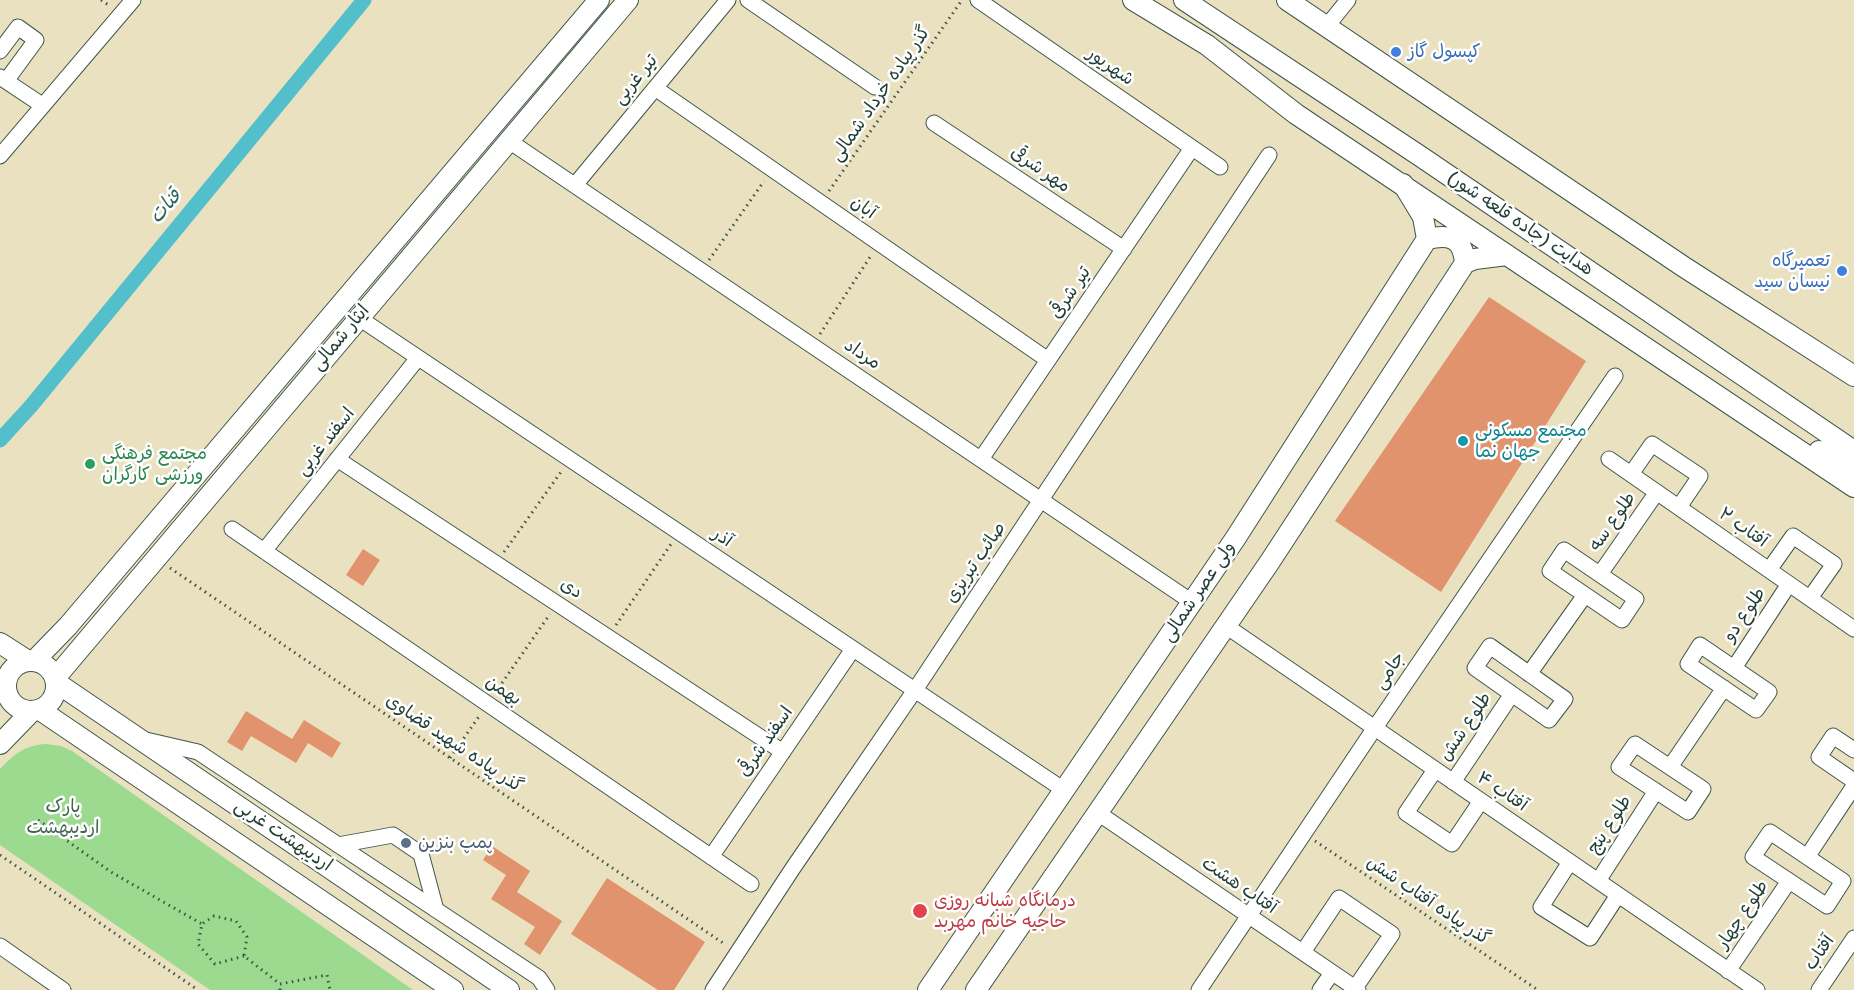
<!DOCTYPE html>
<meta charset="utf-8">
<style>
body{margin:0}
canvas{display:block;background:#eae1c0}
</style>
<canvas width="1854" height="990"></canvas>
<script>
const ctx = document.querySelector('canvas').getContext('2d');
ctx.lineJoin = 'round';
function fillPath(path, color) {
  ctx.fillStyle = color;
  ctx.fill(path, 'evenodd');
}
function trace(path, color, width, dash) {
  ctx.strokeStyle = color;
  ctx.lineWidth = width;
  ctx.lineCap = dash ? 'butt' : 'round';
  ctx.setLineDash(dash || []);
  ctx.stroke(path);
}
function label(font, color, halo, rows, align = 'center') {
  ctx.font = font + ' "Balsamiq Sans","Playpen Sans Arabic",sans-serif';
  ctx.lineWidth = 5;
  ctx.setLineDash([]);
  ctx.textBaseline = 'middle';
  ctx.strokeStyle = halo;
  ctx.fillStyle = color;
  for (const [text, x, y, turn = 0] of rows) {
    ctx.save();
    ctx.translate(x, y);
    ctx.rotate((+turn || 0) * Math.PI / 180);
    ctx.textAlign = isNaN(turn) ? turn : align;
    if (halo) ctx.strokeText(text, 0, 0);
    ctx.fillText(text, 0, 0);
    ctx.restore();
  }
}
fillPath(new Path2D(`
 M46 744 61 746 72 751 413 990H210L0 845V769C14 754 25 745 46 744Z`), '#9cda90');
trace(new Path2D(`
 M0 440 31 406 364 0`), '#52bfcb', 15);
fillPath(new Path2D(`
 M1489 297 1586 361 1441 592 1335 521Z
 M363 549 380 560 363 586 346 575Z
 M246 711 292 739 304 720 341 743 332 758 308 743 296 763 251 736 242 751 227 742Z
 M492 846 530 871 517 892 562 921 540 955 524 944 535 927 491 899 506 875 483 860Z
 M607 878 705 942 674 990H658L571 934Z`), '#e1936d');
const minor = new Path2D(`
 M748 0 875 87
 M978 0 1220 167
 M1327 26 1348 0
 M0 51 18 27 36 40 6 81
 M0 77 42 105
 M655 88 1048 360
 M934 123 1124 249
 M509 141 1192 602
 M0 156 133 0
 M575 185 728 0
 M359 318 1064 790
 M337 459 783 752
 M981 459 1192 148
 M1609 459 1854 629
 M1631 474 1652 444 1700 476 1679 507
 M232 529 751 884
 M1564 550 1636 599 1622 620 1550 571Z
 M264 551 418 358
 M1769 570 1793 536 1834 564 1810 598
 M1600 574 1657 492
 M1226 626 1757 990
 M1700 645 1769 692 1756 710 1688 664Z
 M1490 646 1565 699 1549 720 1475 668Z
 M1734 668 1789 584
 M1529 674 1585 595
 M146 740 198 752 539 978 547 990
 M1635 744 1703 789 1688 812 1619 767Z
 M1854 750 1833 736 1819 757 1854 781
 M1670 767 1724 688
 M1435 770 1406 813 1452 844 1481 801
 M1453 782 1512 694
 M1098 813 1358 990
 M1770 832 1843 881 1827 906 1753 857Z
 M338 845 393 835 421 854 436 910
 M711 857 853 649
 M1807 857 1854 786
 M1570 862 1541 907 1590 938 1618 895
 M1598 881 1656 791
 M0 946 63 990
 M1303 952 1339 898 1392 934 1355 988
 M1728 971 1789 881
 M713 990 793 868 915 690 1269 155
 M1199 990 1372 732 1615 376
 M1320 990 1332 973
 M1819 990 1854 938`);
const major = new Path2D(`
 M1133 0 1207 45 1296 114 1854 487
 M1184 0 1420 156 1854 451
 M1287 0 1684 267 1854 376
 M1427 239C1449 234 1463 237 1465 263
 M1819 451 1854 468
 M0 643 28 661
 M6 686a25 25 0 1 1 50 0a25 25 0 1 1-50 0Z
 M34 661 68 626 599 0
 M56 677 628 0
 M57 683 509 990
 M40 710 453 990
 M0 744 31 712
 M928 990 1235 539 1427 239 1423 217 1403 184
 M976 990 1269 563 1465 263 1475 259 1507 255`);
trace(minor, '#3d5649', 17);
trace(major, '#3d5649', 22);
trace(new Path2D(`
 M101 0 110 6
 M829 191 962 0
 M709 260 764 181
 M820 334 872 254
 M504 552 563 469
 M170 568 726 945
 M616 625 671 544
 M495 693 550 614
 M450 758 480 715
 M38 820 111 872 202 924
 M1315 841 1538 990
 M0 855 198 990
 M244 956 215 964 198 944 202 924 214 916 236 921 247 937 244 956 280 984
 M280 990V984L327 975 330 990`), '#3d5649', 3, [1.5, 4.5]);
trace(minor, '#fff', 15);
trace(major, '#fff', 20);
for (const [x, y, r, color] of [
 [1396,52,6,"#3f7fe0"],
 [1842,271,6,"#3f7fe0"],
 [1463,441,6,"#0f9aa8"],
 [90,464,6,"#2e9e5b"],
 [406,843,6,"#5c6f8a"],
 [920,911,8,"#e0444e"]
]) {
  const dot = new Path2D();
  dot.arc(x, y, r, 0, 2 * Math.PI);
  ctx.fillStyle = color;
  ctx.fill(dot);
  trace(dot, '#fff', 2);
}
label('18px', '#366cbe', '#fff', [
 ["کپسول گاز",1408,52],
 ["تعمیرگاه",1830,261,"right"],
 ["نیسان سید",1830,282,"right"]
], 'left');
label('18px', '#1f3d34', '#fff', [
 ["شهریور",1110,67,35],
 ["تیر غربی",636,80,-50],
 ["گذر پیاده خرداد شمالی",881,94,-55],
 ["مهر شرقی",1040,170,34],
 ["آبان",863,208,35],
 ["هدایت (جاده قلعه شور)",1520,224,34],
 ["تیر شرقی",1071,293,-56],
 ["ایثار شمالی",341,338,-50],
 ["مرداد",862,355,34],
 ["اسفند غربی",326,442,-51],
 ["طلوع سه",1613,522,-55],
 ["آفتاب ۲",1743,528,35],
 ["آذر",722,538,34],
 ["صائب تبریزی",976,563,-56],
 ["دی",571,589,33],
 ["ولی عصر شمالی",1199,592,-56],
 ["طلوع دو",1745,615,-56],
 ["جامی",1390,671,-56],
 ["بهمن",503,691,34],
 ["طلوع شش",1466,727,-56],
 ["اسفند شرقی",766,742,-55],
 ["گذر پیاده شهید قضاوی",454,744,34],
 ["آفتاب ۴",1502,792,34],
 ["طلوع پنج",1610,825,-57],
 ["اردیبهشت غربی",283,836,34],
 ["آفتاب هشت",1239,886,34],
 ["گذر پیاده آفتاب شش",1428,901,34],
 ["طلوع چهار",1743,915,-56],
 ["آفتاب",1820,953,-56]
]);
label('18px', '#0d838f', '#fff', [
 ["مجتمع مسکونی",1475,431],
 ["جهان نما",1475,452]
], 'left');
label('18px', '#27864d', '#fff', [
 ["مجتمع فرهنگی",102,454],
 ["ورزشی کارگران",102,475]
], 'left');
label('18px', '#3e644b', '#fff', [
 ["پارک",63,807],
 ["اردیبهشت",63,828]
]);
label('18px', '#4e5e75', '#fff', [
 ["پمپ بنزین",418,843]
], 'left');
label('18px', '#be3a42', '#fff', [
 ["درمانگاه شبانه‌ روزی",934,901],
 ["حاجیه‌ خانم مهربد",934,922]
], 'left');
label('italic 20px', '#2e6461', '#fff', [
 ["قنات",166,207,-50]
]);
</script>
